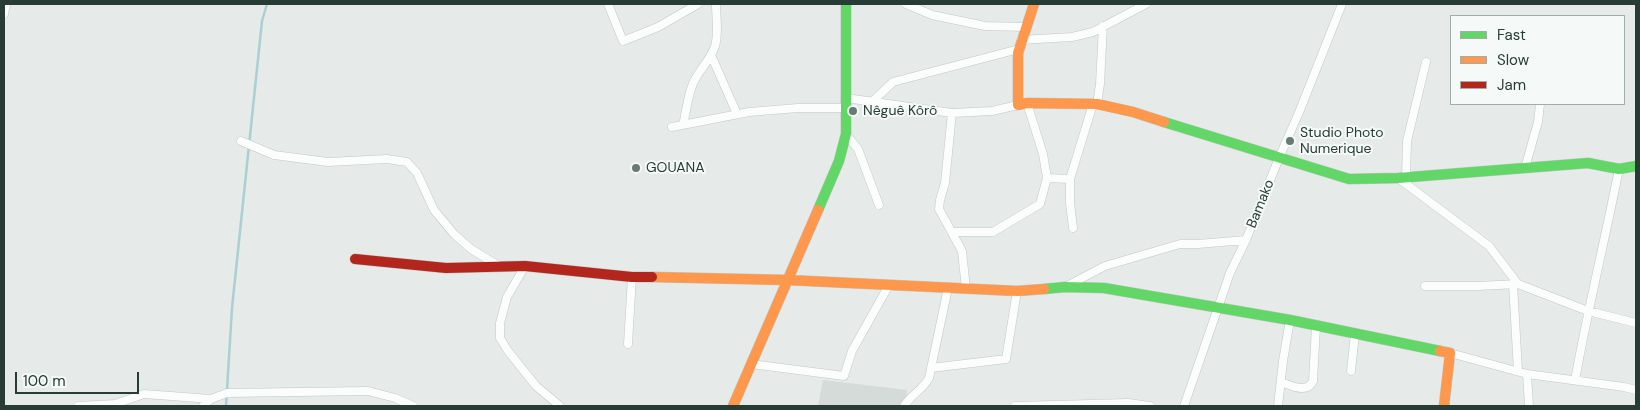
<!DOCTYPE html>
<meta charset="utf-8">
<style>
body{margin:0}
#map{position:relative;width:1640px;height:410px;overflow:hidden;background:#e6eae8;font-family:"DM Sans",sans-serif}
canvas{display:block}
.frame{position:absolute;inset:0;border:5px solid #263c35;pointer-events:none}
.legend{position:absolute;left:1450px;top:15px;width:175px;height:90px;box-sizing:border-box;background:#f5f9f7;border:1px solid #a2ada9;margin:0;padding:6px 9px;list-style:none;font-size:15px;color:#263c35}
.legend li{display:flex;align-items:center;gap:10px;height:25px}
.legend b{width:25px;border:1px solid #a2ada9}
.scale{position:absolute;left:15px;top:372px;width:124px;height:22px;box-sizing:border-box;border:2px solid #263c35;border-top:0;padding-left:6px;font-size:15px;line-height:18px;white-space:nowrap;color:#263c35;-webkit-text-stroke:4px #f5f9f7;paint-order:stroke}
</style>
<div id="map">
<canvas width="1640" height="410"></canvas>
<div class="frame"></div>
<ul class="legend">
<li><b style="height:6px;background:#63d668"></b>Fast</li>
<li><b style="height:6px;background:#ff974d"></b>Slow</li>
<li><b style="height:6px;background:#b3261e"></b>Jam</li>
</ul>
<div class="scale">100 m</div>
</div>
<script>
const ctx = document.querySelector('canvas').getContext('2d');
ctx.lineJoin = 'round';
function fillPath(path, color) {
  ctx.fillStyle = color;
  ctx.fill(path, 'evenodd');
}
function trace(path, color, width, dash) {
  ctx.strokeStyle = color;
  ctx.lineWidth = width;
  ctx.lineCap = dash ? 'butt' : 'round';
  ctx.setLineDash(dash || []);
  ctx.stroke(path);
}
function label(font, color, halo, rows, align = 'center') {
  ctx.font = font + ' "DM Sans",sans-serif';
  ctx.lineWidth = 4;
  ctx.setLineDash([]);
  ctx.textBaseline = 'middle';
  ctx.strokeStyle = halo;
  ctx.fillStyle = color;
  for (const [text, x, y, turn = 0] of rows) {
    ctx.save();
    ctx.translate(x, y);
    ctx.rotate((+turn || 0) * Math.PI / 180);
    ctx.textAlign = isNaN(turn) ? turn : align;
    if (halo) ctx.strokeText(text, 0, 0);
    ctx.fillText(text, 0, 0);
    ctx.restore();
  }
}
fillPath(new Path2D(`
 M823 380 907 390 905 406H818Z`), '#d5dbd8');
trace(new Path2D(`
 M226 406 232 308 262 21 267 4`), '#accfd3', 2.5);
const street = new Path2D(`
 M608 4 623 41 658 27 698 4
 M906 4 932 15 985 26 1026 27
 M4 14 6 4
 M1021 40 1072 37 1093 32 1146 4
 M711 55 737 114
 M846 98 952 113 992 111 1018 105
 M873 101 893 82 1019 49
 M1097 104 1100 84 1103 26
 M952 113 945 183 940 200 939 209 962 251 966 289
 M683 125C687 109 688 90 697 76 703 66 711 58 715 46 719 33 716 18 716 4
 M672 127 749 112 798 108H847
 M846 134 858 149 879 205
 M241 141 274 155 328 162 387 159 407 162 417 173 434 210 454 234 471 249 499 266
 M1525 168 1538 122 1540 104
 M1047 178 1070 179
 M1398 178 1489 246 1518 284
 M1406 178 1407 141 1426 62
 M1073 228 1070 203V179L1093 104
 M952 232H993L1040 204 1047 178 1043 154 1027 103
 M525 266 507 297 500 323V338L508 351 536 386 560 406
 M1513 284 1518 371
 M1425 286H1478L1518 284 1588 311 1636 323
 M1065 287 1105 266 1180 244H1198L1246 240
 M628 344 632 277
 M1450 353 1527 374 1624 387 1636 390
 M751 364 844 376 852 351 889 285
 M931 368 1006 359 1017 291
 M1351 371 1355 334
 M1527 374 1529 406
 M1575 380C1588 309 1605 239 1619 169
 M1281 382C1292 386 1307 394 1313 381L1316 326
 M78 406 115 404 144 394 211 399
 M203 406 211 399 227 393 368 391 395 398 413 406
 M904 406C911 394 923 390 929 378L948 288
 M1015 406 1128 403 1150 406
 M1184 406 1230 273 1246 240 1279 158 1300 110 1342 4
 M1278 406 1283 361 1290 320`);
const fast = new Path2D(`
 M1164 122 1349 179 1398 178 1588 163 1619 169 1636 166
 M818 210 839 161 846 134V4
 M1044 289 1065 287 1104 288 1290 320 1440 351`);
const slow = new Path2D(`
 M1034 4 1018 53V105L1027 103 1097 104 1133 112 1164 122
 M652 277 787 280 1017 291 1044 289
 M1440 351 1450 353 1444 406
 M733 406 818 210`);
const jam = new Path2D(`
 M355 259 446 268 525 266 632 277H652`);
trace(street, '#c3c7c5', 9);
trace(fast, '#c2c7c5', 11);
trace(slow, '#c2c7c5', 11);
trace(jam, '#c2c7c5', 11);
trace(street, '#fbfcfc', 8);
trace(fast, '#63d668', 10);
trace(slow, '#ff974d', 10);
trace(jam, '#b3261e', 10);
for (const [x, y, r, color] of [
 [853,111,5,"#697974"],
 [1290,141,5,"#697974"],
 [636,168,5,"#697974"]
]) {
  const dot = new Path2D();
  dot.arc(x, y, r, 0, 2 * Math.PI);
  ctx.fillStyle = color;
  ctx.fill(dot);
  trace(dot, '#f5f9f7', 2);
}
label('14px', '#263c35', '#f5f9f7', [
 ["Nêguê Kôrô",863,111],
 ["Studio Photo",1300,133],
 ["Numerique",1300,149],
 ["GOUANA",646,168]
], 'left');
label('14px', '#263c35', '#f5f9f7', [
 ["Bamako",1261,204,-68]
]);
</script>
